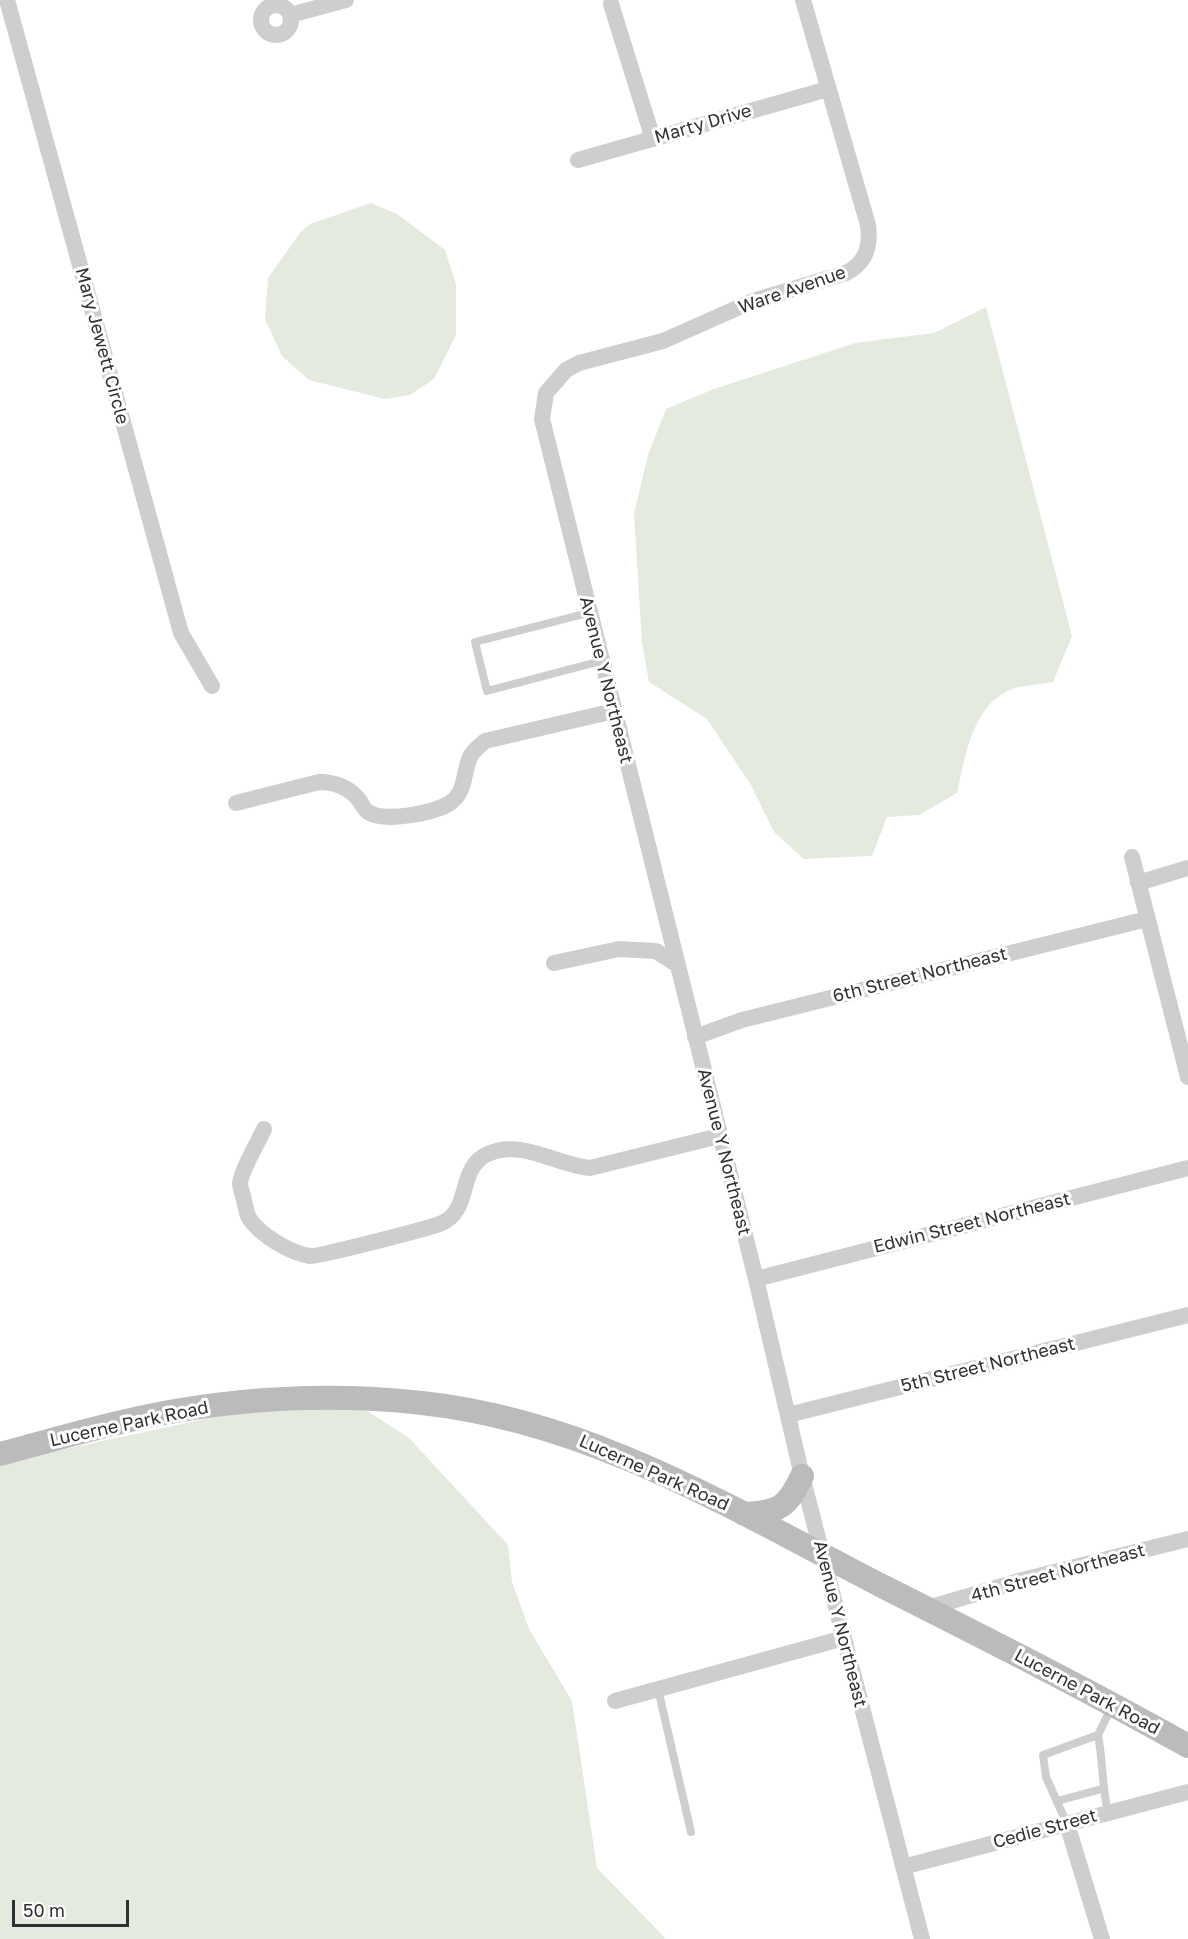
<!DOCTYPE html>
<style>
body{margin:0}
#map{position:relative;width:1188px;height:1939px;overflow:hidden;background:#fff;font-family:"Golos Text",sans-serif}
canvas{display:block}
.scale{position:absolute;left:12px;top:1900px;width:117px;height:27px;box-sizing:border-box;border:3px solid #313131;border-top:0;padding-left:8px;font-size:18px;line-height:21px;white-space:nowrap;color:#313131;-webkit-text-stroke:4px #fff;paint-order:stroke}
</style>
<div id="map">
<canvas width="1188" height="1939"></canvas>
<div class="scale">50 m</div>
</div>
<script>
const ctx = document.querySelector('canvas').getContext('2d');
ctx.lineJoin = 'round';
function fillPath(path, color) {
  ctx.fillStyle = color;
  ctx.fill(path, 'evenodd');
}
function trace(path, color, width, dash) {
  ctx.strokeStyle = color;
  ctx.lineWidth = width;
  ctx.lineCap = dash ? 'butt' : 'round';
  ctx.setLineDash(dash || []);
  ctx.stroke(path);
}
function label(font, color, halo, rows, align = 'center') {
  ctx.font = font + ' "Golos Text",sans-serif';
  ctx.lineWidth = 6;
  ctx.setLineDash([]);
  ctx.textBaseline = 'middle';
  ctx.strokeStyle = halo;
  ctx.fillStyle = color;
  for (const [text, x, y, turn = 0] of rows) {
    ctx.save();
    ctx.translate(x, y);
    ctx.rotate((+turn || 0) * Math.PI / 180);
    ctx.textAlign = isNaN(turn) ? turn : align;
    if (halo) ctx.strokeText(text, 0, 0);
    ctx.fillText(text, 0, 0);
    ctx.restore();
  }
}
fillPath(new Path2D(`
 M371 203 397 214 445 250 456 284V335L434 379 410 395 385 399 309 380 282 356 265 319 268 278 300 233 310 224Z
 M986 307 1072 636 1053 682C1039 685 1019 685 1007 691 971 710 965 758 957 793L919 815 887 817 872 856 804 859 774 832 751 785 707 719 649 682 642 643 634 514 648 455 666 409 714 389 855 343 934 333Z
 M361 1407 409 1438 508 1545 512 1582 529 1629 572 1701 597 1868 666 1939H0V1463L247 1410Z`), '#e5eade');
trace(new Path2D(`
 M588 613 475 642 487 691 601 661
 M658 1689 691 1832
 M1098 1735C1103 1761 1102 1787 1108 1813
 M1057 1801 1102 1789
 M1067 1824 1046 1777 1043 1755 1098 1735 1112 1706`), '#cecece', 8);
trace(new Path2D(`
 M7 0 181 633 212 686
 M803 0 868 225C871 246 866 263 846 273L753 301 663 341 579 363 566 370 546 393 542 419 756 1279 802 1476 922 1939
 M611 4 653 139
 M261 20a15 15 0 1 1 30 0a15 15 0 1 1-30 0Z
 M290 15 346 0
 M578 160 828 89
 M236 803 319 782C335 782 350 788 360 801 362 805 364 809 368 812 383 823 435 813 450 803 465 792 463 778 468 763 470 753 478 747 485 741L614 711
 M1132 857 1188 1077
 M1138 883 1188 868
 M554 963 619 949 656 951 676 964
 M695 1037 742 1020 1147 919
 M264 1129C258 1143 242 1168 240 1183 240 1187 242 1192 243 1196 245 1203 246 1212 249 1218 260 1235 290 1253 310 1256 317 1257 431 1228 442 1223 473 1209 456 1166 490 1153 524 1140 556 1165 590 1168L719 1136
 M756 1279 1188 1168
 M788 1415 1188 1315
 M928 1608 1026 1579 1188 1539
 M615 1701 844 1638
 M1067 1824 1102 1939
 M903 1867 1188 1792`), '#cecece', 16);
trace(new Path2D(`
 M0 1454C49 1441 99 1426 149 1416 238 1398 331 1393 422 1403 590 1421 735 1510 882 1586 985 1638 1088 1690 1188 1746
 M744 1514C779 1512 787 1508 802 1476`), '#bbb', 24);
label('18px', '#313131', '#fff', [
 ["Marty Drive",703,124,-16],
 ["Ware Avenue",792,290,-19],
 ["Mary Jewett Circle",102,346,75],
 ["Avenue Y Northeast",606,680,76],
 ["6th Street Northeast",920,975,-14],
 ["Avenue Y Northeast",724,1152,76],
 ["Edwin Street Northeast",972,1223,-14],
 ["5th Street Northeast",988,1365,-14],
 ["Lucerne Park Road",129,1424,-12],
 ["Lucerne Park Road",654,1473,24],
 ["4th Street Northeast",1058,1573,-15],
 ["Avenue Y Northeast",840,1624,76],
 ["Lucerne Park Road",1087,1692,28],
 ["Cedie Street",1045,1829,-15]
]);
</script>
